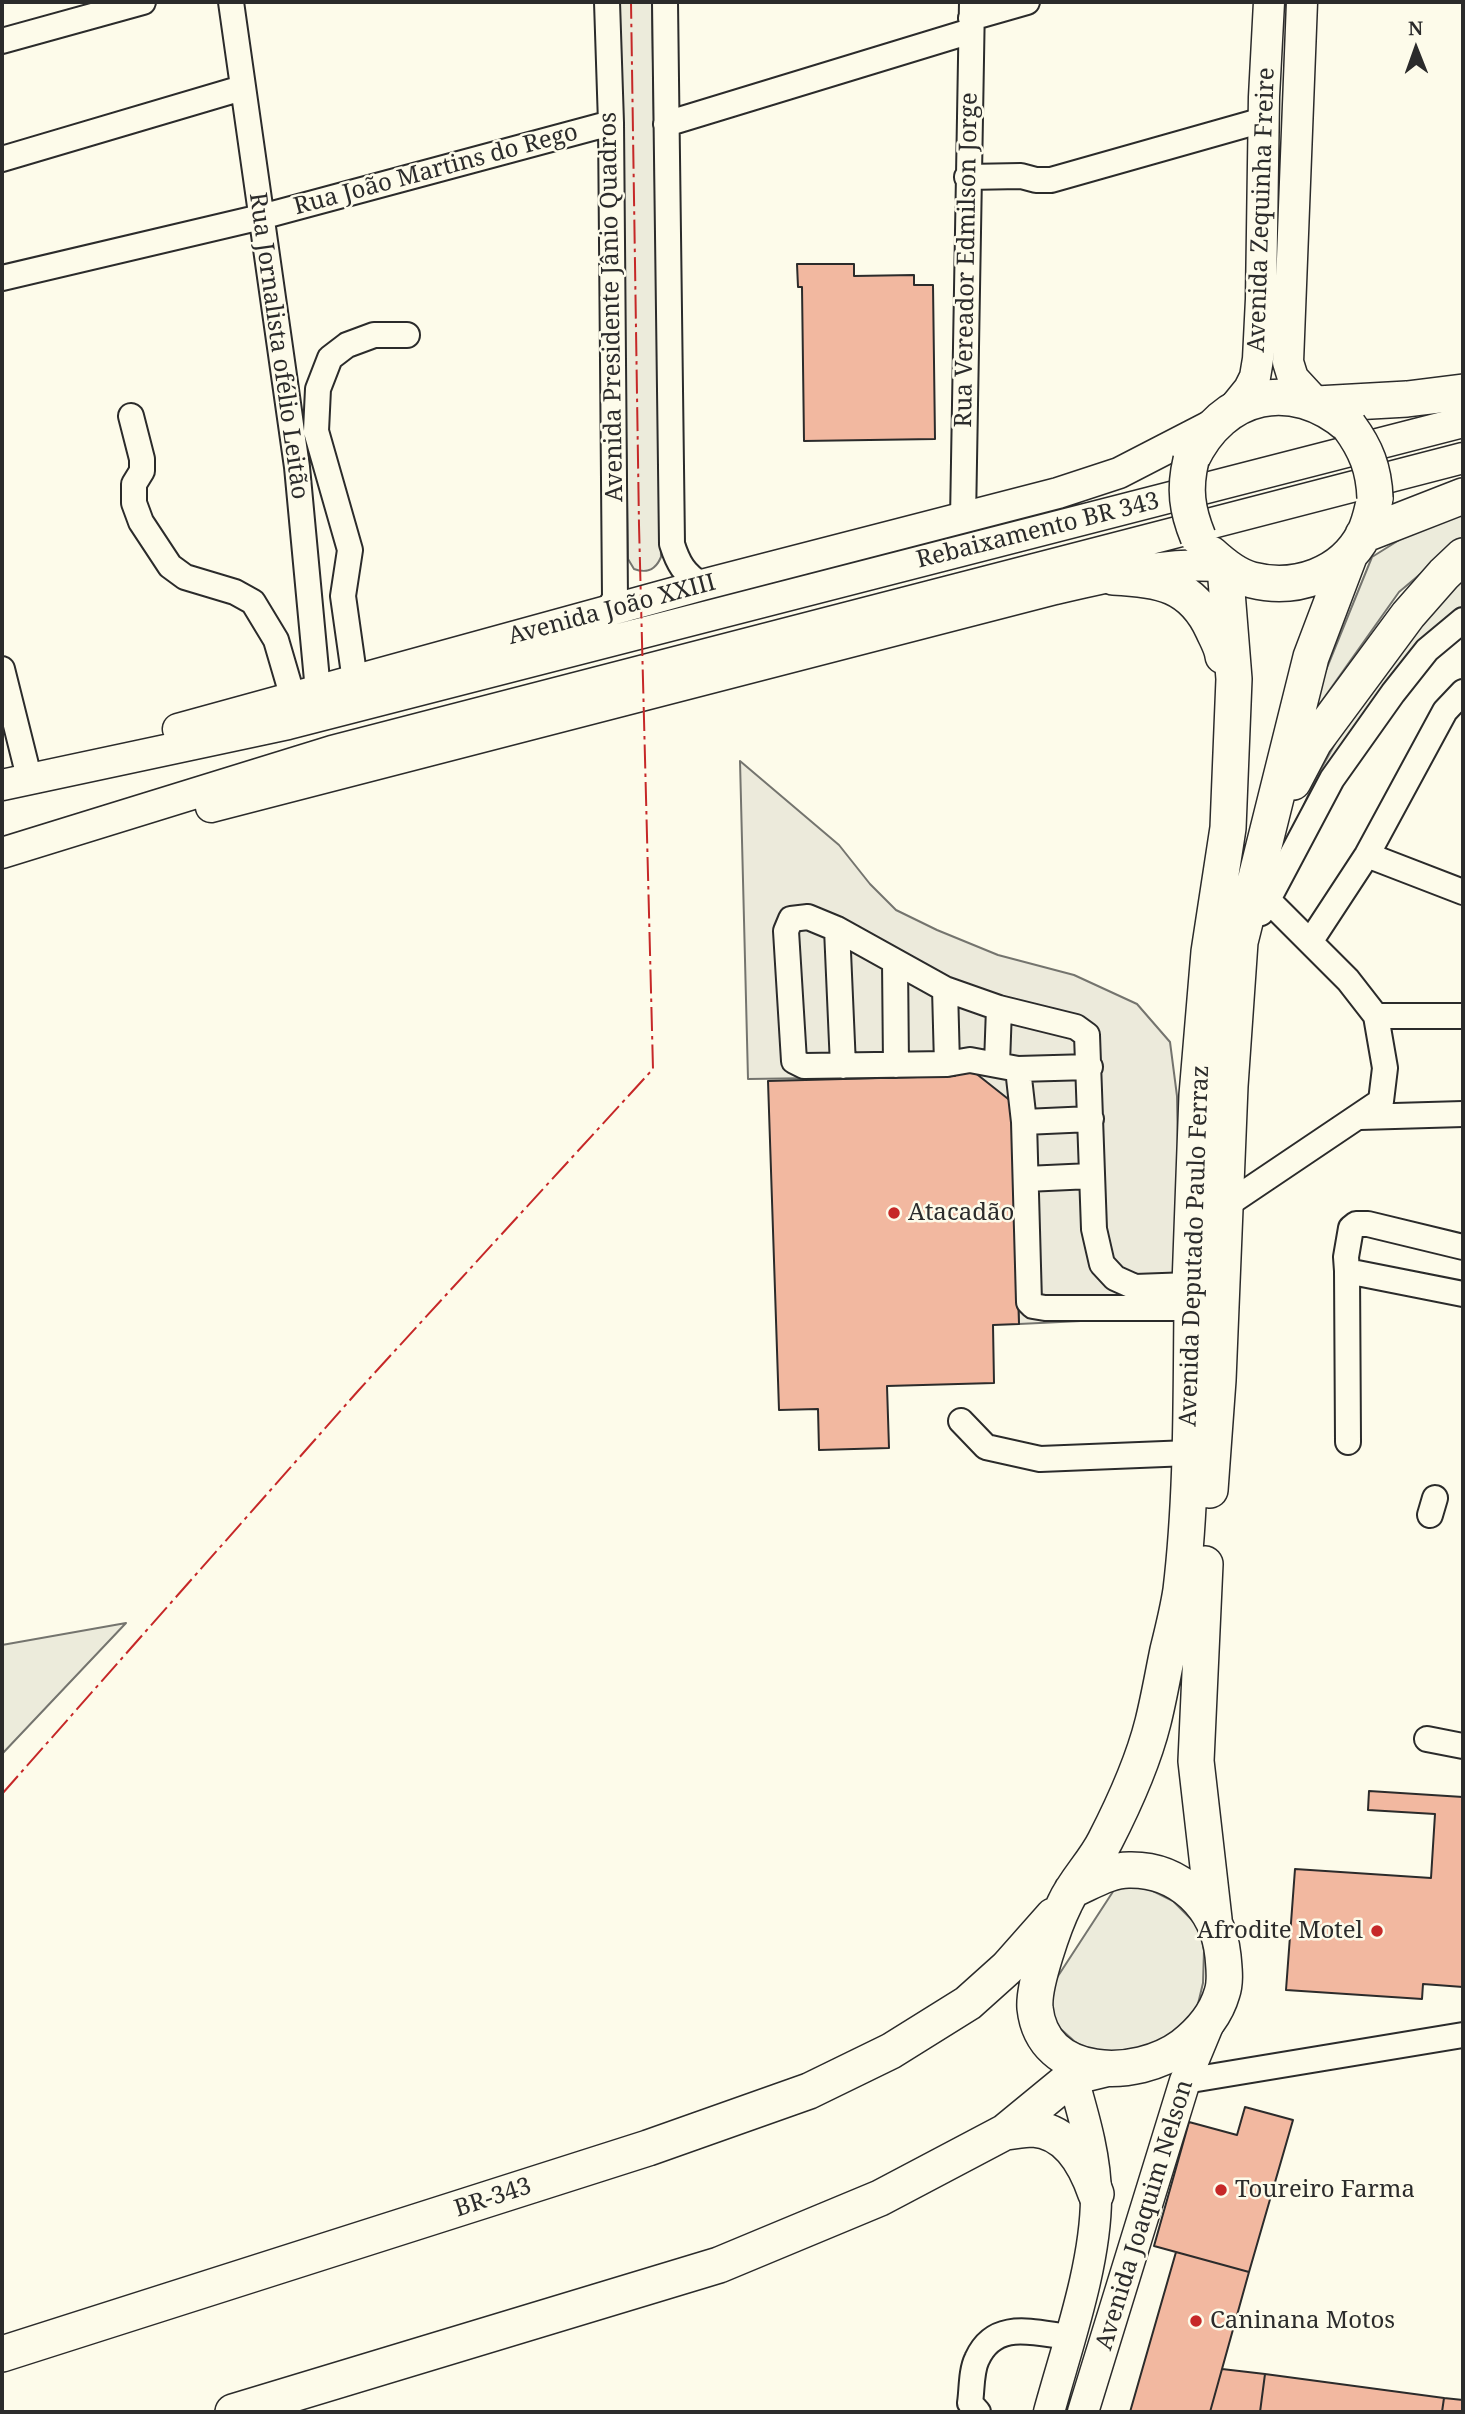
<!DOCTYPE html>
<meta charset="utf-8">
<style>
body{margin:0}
#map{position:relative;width:1465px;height:2414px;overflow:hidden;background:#fdfbea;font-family:"Noto Serif",serif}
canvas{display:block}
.frame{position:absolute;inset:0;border:4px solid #2b2b2b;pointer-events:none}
.north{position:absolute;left:1381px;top:14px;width:70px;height:70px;-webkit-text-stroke:5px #fdfbea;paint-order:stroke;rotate:359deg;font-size:19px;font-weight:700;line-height:28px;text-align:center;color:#2b2b2b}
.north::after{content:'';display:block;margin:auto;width:24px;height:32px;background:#2b2b2b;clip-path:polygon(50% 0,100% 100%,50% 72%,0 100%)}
</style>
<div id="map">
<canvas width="1465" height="2414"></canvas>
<div class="frame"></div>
<div class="north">N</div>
</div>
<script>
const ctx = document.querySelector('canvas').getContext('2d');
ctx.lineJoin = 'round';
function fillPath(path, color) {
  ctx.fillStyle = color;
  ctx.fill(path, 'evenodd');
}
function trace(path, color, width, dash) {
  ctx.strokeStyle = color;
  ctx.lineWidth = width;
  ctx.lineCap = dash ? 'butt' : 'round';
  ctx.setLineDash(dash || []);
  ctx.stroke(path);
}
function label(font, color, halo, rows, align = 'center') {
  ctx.font = font + ' "Noto Serif",serif';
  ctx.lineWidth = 5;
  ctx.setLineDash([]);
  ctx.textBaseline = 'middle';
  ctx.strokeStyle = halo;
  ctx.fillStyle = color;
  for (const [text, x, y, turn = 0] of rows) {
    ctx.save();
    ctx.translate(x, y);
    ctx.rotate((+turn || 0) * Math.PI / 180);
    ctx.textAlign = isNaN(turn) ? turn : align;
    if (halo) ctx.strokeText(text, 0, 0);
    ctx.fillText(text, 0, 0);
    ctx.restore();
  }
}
const green = new Path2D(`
 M619 2H652L661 557C656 569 648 574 634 569L628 559Z
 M1463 503V538L1399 592 1302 729 1372 557 1455 505Z
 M1463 576V607L1405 662 1298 818 1316 778 1348 720 1404 646Z
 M126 1623 2 1754V1645Z
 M1139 1884 1173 1901 1193 1921 1201 1933 1204 1951 1203 1983 1198 2004 1188 2027 1142 2054 1089 2050 1074 2041 1054 2023 1045 1996 1116 1887Z`);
fillPath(green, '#ecebdb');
trace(green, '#74746e', 2);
const parking = new Path2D(`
 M740 761 839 845 870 884 896 910 937 930 998 955 1074 975 1137 1004 1170 1042 1177 1096 1179 1214 1184 1316 1019 1324 1012 1103 964 1065 955 1076 748 1079Z`);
fillPath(parking, '#eceadb');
trace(parking, '#74746e', 2);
const building = new Path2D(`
 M797 264H854V276L914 275V285H933L935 439 804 441 802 287H798Z
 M964 1064 1012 1102 1019 1324 993 1325 994 1383 887 1386 889 1448 819 1450 818 1409 779 1410 768 1081 955 1076Z
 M1369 1791 1463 1797V1987L1423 1984 1422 1999 1286 1990 1295 1869 1431 1878 1435 1814 1368 1810Z
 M1245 2107 1293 2120 1249 2272 1154 2246 1189 2122 1237 2135Z
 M1176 2252 1249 2272 1222 2369 1210 2412H1130Z
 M1222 2369 1265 2374 1260 2412H1210Z
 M1265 2374 1444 2398 1442 2412H1260Z
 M1444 2398 1463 2400V2412H1442Z`);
fillPath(building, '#f2b8a0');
trace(building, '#2b2b2b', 2);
const minor = new Path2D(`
 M231 2 297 467 318 691
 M607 2 611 123 615 598 608 610
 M665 2 672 544C678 563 684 574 702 585
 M971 18 1027 2
 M2 41 143 2
 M666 124 971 31
 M2 159 242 88
 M967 177 1021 176 1036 180H1051L1263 120
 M2 278 261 217 611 123
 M131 416 142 459V471L134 484V503L141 522 170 566 185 577 235 592 253 602 276 640 293 698
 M963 519 972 2
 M2 669 27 769
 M355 681 343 596 350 550 316 431 318 389 330 358 347 345 374 335H407
 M1367 855 1463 892
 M1261 913 1332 779 1393 693 1427 650 1463 620
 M837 929 843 1066
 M1310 942 1367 855 1445 711 1463 692
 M895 962 896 1065
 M945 989 947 1064
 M1376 1016H1463
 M997 1064 999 1008
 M1018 1069 1090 1067
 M1360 1117 1463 1114
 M1024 1122 1091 1119
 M1026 1179 1091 1176
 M1225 1206 1381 1101 1385 1068 1376 1016 1348 980 1268 900
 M1463 1247 1368 1224H1356L1351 1228 1346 1257 1347 1271 1463 1294
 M1347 1271 1348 1442
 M1190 1285 1135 1287 1115 1278 1102 1264 1094 1229 1087 1035 1076 1027 999 1008 945 989 837 929 808 917 791 919 786 931 794 1061 804 1066 947 1064 970 1060 1018 1069 1024 1122 1029 1302 1033 1306 1045 1308H1192
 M961 1421 986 1447 1040 1459 1189 1453
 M1430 1515 1435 1498
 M1427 1739 1463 1746
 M1185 2081 1463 2035
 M978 2412 970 2403C972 2390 971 2371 977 2359 995 2319 1034 2333 1069 2337`);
const major = new Path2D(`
 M1302 2 1288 362 1293 378 1317 404
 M1232 410 1249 389 1255 377 1258 359 1261 299 1264 97 1269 2
 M178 729 702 585 1058 493 1119 473 1214 424
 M2 785 288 724 1463 422
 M211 807 1055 589C1111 577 1168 560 1225 567
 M2 853 332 751 1463 458
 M1049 2412C1067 2346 1096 2265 1096 2197 1096 2151 1080 2105 1068 2061
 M1083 2412 1185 2081 1209 2023`);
const highway = new Path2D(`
 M1317 404 1407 399 1463 392
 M1191 460C1223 392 1292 377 1349 426
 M1363 535 1463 496
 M1211 554C1223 565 1236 576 1252 580 1295 591 1343 575 1364 534 1370 523 1372 510 1375 498
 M1113 577C1159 579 1192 584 1213 630 1217 639 1222 647 1223 656
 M1293 782 1314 742 1408 615 1444 574 1463 556
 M1210 1490 1218 1380 1230 1086 1240 942 1311 657 1350 554
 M1205 1564 1196 1761 1214 1919
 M1072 1890C1091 1882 1109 1870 1129 1870 1180 1869 1218 1907 1223 1956 1224 1968 1226 1981 1222 1993 1216 2014 1201 2032 1183 2046 1137 2080 1043 2081 1035 2008 1033 1985 1054 1925 1065 1903 1075 1881 1094 1863 1105 1841 1124 1804 1143 1762 1153 1722 1159 1698 1163 1674 1168 1650 1173 1630 1178 1610 1181 1590 1192 1498 1191 1401 1192 1308L1190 1285 1197 1095 1209 952 1228 828 1234 679 1225 567
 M1005 2132C1014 2131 1024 2129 1033 2129 1068 2131 1086 2165 1096 2194
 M2 2354 648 2148 809 2091 891 2051 968 2003 1007 1968 1053 1916
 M233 2412 719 2265 880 2198 1005 2132 1072 2077 1105 2069`);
trace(minor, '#2b2b2b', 28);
trace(major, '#2b2b2b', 33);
trace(highway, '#2b2b2b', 38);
trace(minor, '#fdfbea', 24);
trace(major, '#fdfbea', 30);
trace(highway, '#fdfbea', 35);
const highwayBridge = new Path2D(`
 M1349 426C1366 449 1374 469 1375 498
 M1191 460C1184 489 1187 510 1198 537`);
trace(highwayBridge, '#2b2b2b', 38, []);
trace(highwayBridge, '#fdfbea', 35);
trace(new Path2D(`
 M2 1794 358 1391 653 1069 639 525 631 2`), '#c62828', 2, [24, 5, 3.5, 5]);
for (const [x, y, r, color] of [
 [894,1213,7,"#c62828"],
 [1377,1931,7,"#c62828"],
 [1221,2190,7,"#c62828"],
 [1196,2321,7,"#c62828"]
]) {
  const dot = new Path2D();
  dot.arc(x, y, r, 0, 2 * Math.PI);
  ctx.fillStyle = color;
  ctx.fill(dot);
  trace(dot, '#fdfbea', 2.5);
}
label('24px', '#2b2b2b', '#fdfbea', [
 ["Rua João Martins do Rego",436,170,-15],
 ["Avenida Zequinha Freire",1262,210,-88],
 ["Rua Vereador Edmilson Jorge",967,260,-89],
 ["Avenida Presidente Jânio Quadros",612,307,-91],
 ["Rua Jornalista ofélio Leitão",278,346,82],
 ["Rebaixamento BR 343",1038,531,-14],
 ["Avenida João XXIII",612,610,-15],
 ["Avenida Deputado Paulo Ferraz",1195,1246,-88],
 ["BR-343",493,2198,-18],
 ["Avenida Joaquim Nelson",1145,2215,-73]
]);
label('24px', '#2b2b2b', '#fdfbea', [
 ["Atacadão",908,1213],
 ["Afrodite Motel",1363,1931,"right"],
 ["Toureiro Farma",1235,2190],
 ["Caninana Motos",1210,2321]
], 'left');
</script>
